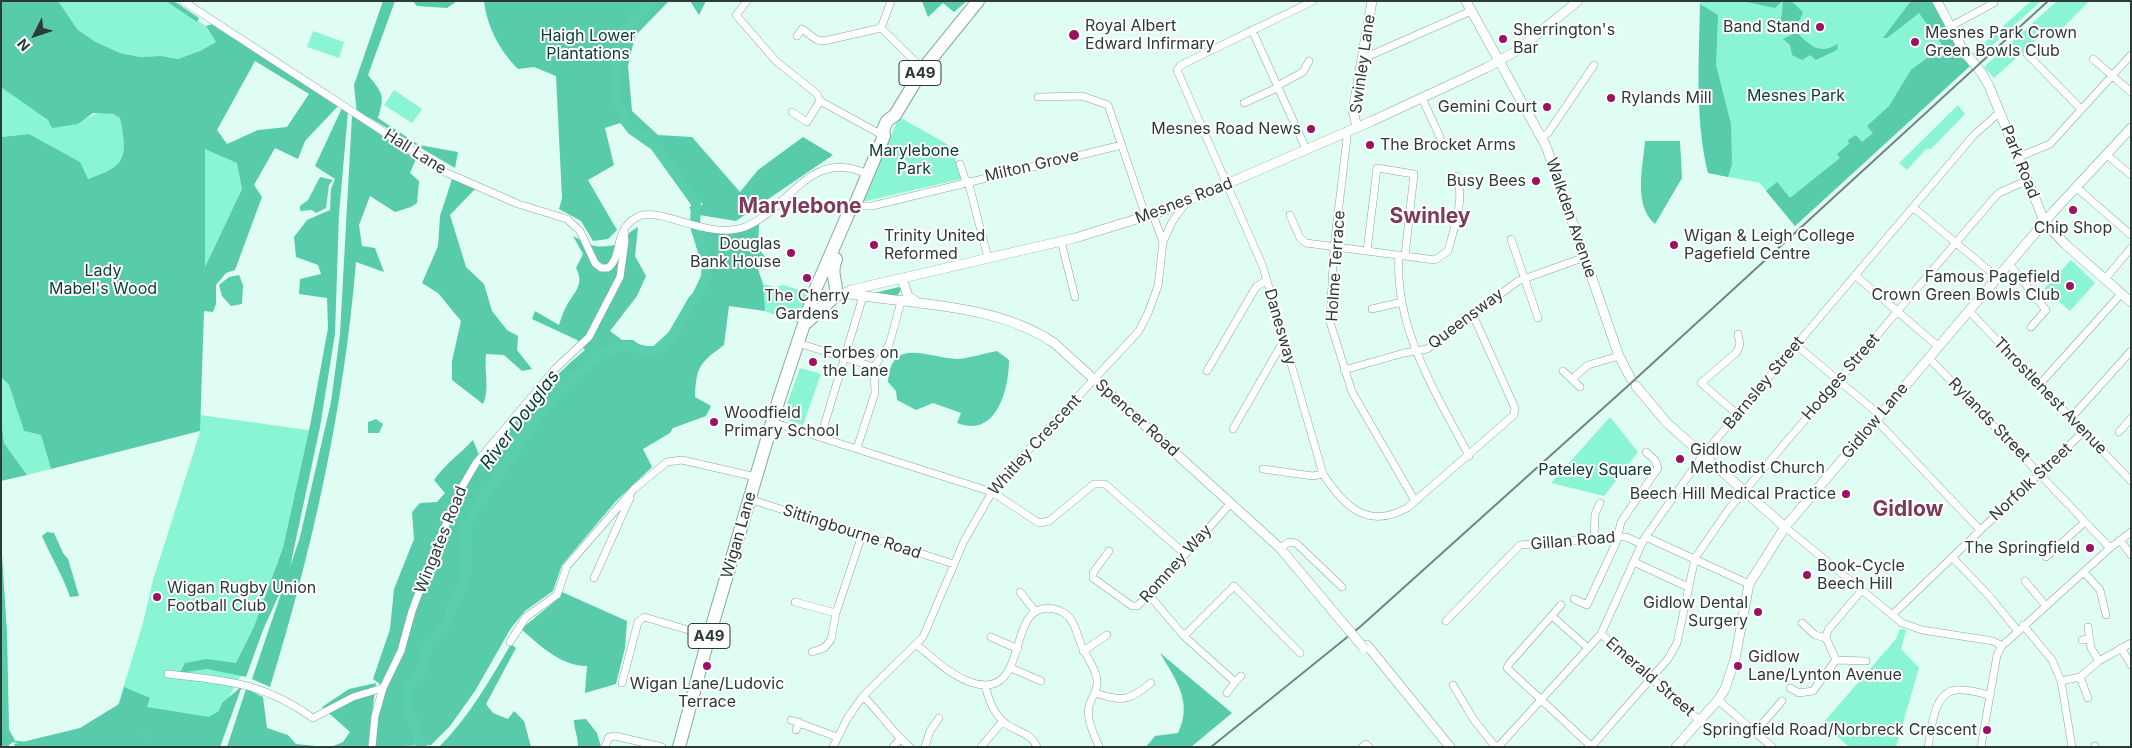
<!DOCTYPE html>
<style>
body{margin:0}
#map{position:relative;width:2132px;height:748px;overflow:hidden;background:#e0fdf3;font-family:Inter,sans-serif}
canvas{display:block}
.frame{position:absolute;inset:0;border:2px solid #2d3b36;pointer-events:none}
.north{position:absolute;left:10px;top:10px;width:50px;height:50px;-webkit-text-stroke:4px #fff;paint-order:stroke;rotate:229deg;font-size:14px;font-weight:700;line-height:20px;text-align:center;color:#2d3b36}
.north::after{content:'';display:block;margin:auto;width:18px;height:22px;background:#2d3b36;clip-path:polygon(50% 0,100% 100%,50% 72%,0 100%)}
</style>
<div id="map">
<canvas width="2132" height="748"></canvas>
<div class="frame"></div>
<div class="north">N</div>
</div>
<script>
const ctx = document.querySelector('canvas').getContext('2d');
ctx.lineJoin = 'round';
function fillPath(path, color) {
  ctx.fillStyle = color;
  ctx.fill(path, 'evenodd');
}
function trace(path, color, width, dash) {
  ctx.strokeStyle = color;
  ctx.lineWidth = width;
  ctx.lineCap = dash ? 'butt' : 'round';
  ctx.setLineDash(dash || []);
  ctx.stroke(path);
}
function label(font, color, halo, rows, align = 'center') {
  ctx.font = font + ' Inter,sans-serif';
  ctx.lineWidth = 4;
  ctx.setLineDash([]);
  ctx.textBaseline = 'middle';
  ctx.strokeStyle = halo;
  ctx.fillStyle = color;
  for (const [text, x, y, turn = 0] of rows) {
    ctx.save();
    ctx.translate(x, y);
    ctx.rotate((+turn || 0) * Math.PI / 180);
    ctx.textAlign = isNaN(turn) ? turn : align;
    if (halo) ctx.strokeText(text, 0, 0);
    ctx.fillText(text, 0, 0);
    ctx.restore();
  }
}
fillPath(new Path2D(`
 M58 1H166L206 26 216 42 200 51 178 59 161 56 140 57 120 53 96 42 78 30Z
 M1700 1H1933L1971 65 1795 226 1760 183 1708 173C1694 118 1700 57 1700 1Z
 M2031 1H2041L1976 60 1973 53Z
 M2057 1H2089L2052 39 2045 32 1994 78 1984 67Z
 M313 31 344 42 339 58 307 47Z
 M2 86 48 120 78 124C92 114 104 108 120 118 128 158 126 166 88 179L29 134 1 137Z
 M394 90 422 109 412 123 384 105Z
 M1958 105 1965 114 1931 149H1926L1907 170 1899 163Z
 M899 117 952 147 961 179 862 202Z
 M205 148 238 163 242 189 204 269Z
 M2071 260 2095 283 2070 311 2044 289Z
 M746 280 775 287 784 285 808 293 797 322 740 303Z
 M800 368 821 374 803 425 782 418Z
 M1 377 9 385 24 431 41 435 51 469 27 475 4 443 1 418Z
 M200 415 315 431 289 572 244 670 214 724 192 747 111 728 143 623 153 580 200 432Z
 M1610 417 1638 452 1604 496 1551 483Z
 M1900 629 1906 630 1901 649 1919 668 1896 747H1849L1823 723 1896 639Z`), '#8af5d4');
fillPath(new Path2D(`
 M1 1H58L78 30 96 42 120 53 140 57 161 56 178 59 200 51 216 42 206 26 216 23 339 105 305 141 298 159 275 148 254 185 262 197 235 270 226 273 216 285V304L213 312 204 311 200 431 51 469 41 435 24 431 9 385 1 377V137L29 134 80 162 88 179C126 166 128 158 120 118L113 114 93 113 78 124 52 128 48 120 1 87ZM255 61 309 94 287 127 258 130 227 144 217 130ZM205 149 237 163 242 189 205 267Z
 M166 1H174L199 18 197 22Z
 M383 1H395L368 75C383 94 385 95 378 118L419 145 458 152 455 168 370 118 357 114 354 85Z
 M413 1H457L447 8 417 6Z
 M484 1H669L635 36 628 66 632 111 658 135 692 137 740 192 758 170 803 137 833 155 736 221 693 214 689 207 703 205 661 148 645 145 620 123 605 128 614 165 588 180 617 230 608 239 593 241 581 221 559 209 562 198 556 76 534 67 518 69C500 51 487 27 484 1Z
 M690 1H706L699 15Z
 M922 1H967L954 12 943 3 928 17Z
 M1742 1H1782L1775 8Z
 M1783 1H1791L1803 12 1798 24 1780 33Z
 M1911 1H1931L1970 66 1795 226 1766 191 1777 182 1790 198 1840 158 1837 154 1849 144 1848 140 1856 135 1862 142 1873 133 1867 126 1889 106 1911 70 1943 46 1919 13 1887 38H1883Z
 M1700 4 1718 15 1716 65 1731 124 1732 164 1728 177 1708 173C1695 119 1699 59 1700 4Z
 M1793 34H1798C1811 46 1819 55 1838 44L1837 50 1816 60 1810 55 1802 60 1792 55 1790 45 1783 39Z
 M342 108 348 112 339 214 335 334 320 427 290 567 300 537 331 402 340 334 352 115 416 159 410 173 419 181 417 203 411 207 395 212 370 196 359 225 362 246 375 248 384 272 356 262C344 407 313 548 270 687L252 679 286 579 263 630 246 677 207 669 180 673 185 663 207 659 236 663 254 627 283 548 310 426 328 328 327 298 299 294 300 279 321 274 318 265 296 257 294 237 307 220 330 210 331 189 335 179 315 166Z
 M452 179 475 189 450 215 466 267 484 284 492 311 507 330 518 336 517 350 532 369 522 371 504 355 486 354C484 371 490 389 483 404L452 380V361L461 321 438 293 422 283 438 246 440 216Z
 M759 223 758 248 766 258 757 266 763 284 765 311 729 306 724 345C700 363 696 366 695 397L711 406 706 416 673 428 670 433 643 449 652 467 616 501 562 565 553 591 525 611 511 628 475 691 450 726 431 745 374 747 377 715 385 688 373 679 390 629 394 589 414 539 412 512 420 503 437 502 445 493 434 480C446 463 459 455 473 440L479 455 489 452C520 417 548 380 585 350L577 340 532 319 535 311 559 325C561 319 563 312 566 307 574 292 585 285 576 268L583 254 573 236C595 248 598 249 623 243L630 232 638 227 635 256 646 276 637 296 610 331 622 340H633L648 351 681 321 702 277 701 229 737 232Z
 M899 287 901 290 897 296 870 294Z
 M1 418 4 443 27 475 1 481Z
 M47 532 54 533 63 553 68 559 79 596 70 597C63 576 51 557 42 536Z
 M1 539 7 633 9 730 15 740 7 747 1 745Z
 M562 592 627 621 625 648 616 684 585 693 587 666C562 667 538 644 521 629L554 602Z
 M511 644 516 648 486 704 493 713 508 719 514 711 524 721 531 747H439C469 717 490 680 511 644Z
 M1160 653 1232 713 1191 747H1146L1155 736 1178 733C1193 702 1176 680 1160 653Z
 M376 683 368 747H331L343 742 350 732 322 707 349 689Z
 M242 686 220 747H15L14 744 80 728 119 704 124 687 150 698 147 707 209 717 219 711 222 703Z
 M246 689 263 697 267 728 288 735 296 744 325 747H227Z
 M586 719 597 733 601 747H578C578 736 574 730 574 720Z`), '#58cbaa');
fillPath(new Path2D(`
 M1645 141H1680L1682 178 1655 224C1633 205 1643 167 1645 141Z
 M320 177 333 180 329 185 326 208 316 213 312 210 300 211V206L308 200Z
 M239 275 243 285 242 304 231 306 222 296 219 285 229 277Z
 M997 351 1009 360C1009 388 997 439 957 423L961 413 933 403 916 410 897 400 896 391 888 382C891 335 930 359 958 359 971 358 984 353 997 351Z
 M376 419 383 424 379 433H368V422Z`), '#5bcead');
trace(new Path2D(`
 M1 605 7 729 10 741 63 747
 M140 731 150 736 152 744 158 747
 M179 747 190 745`), '#5bcead', 2);
trace(new Path2D(`
 M422 747 408 707 407 688 421 672 429 640 449 622 451 610 466 578V527L477 506 535 421 562 386 604 352 622 345 646 351H656L671 338 693 300 697 296 706 277 707 265 695 226 696 203 655 146 632 130 626 122 618 104 615 90 616 51 619 40 630 23 651 1`), '#5bcead', 10);
const street = new Path2D(`
 M183 1 445 172 518 204 567 219 580 231 595 263 601 268H608C623 257 613 230 637 217 660 205 708 241 745 227 790 209 809 147 867 174
 M747 1 736 15 776 61 817 94 820 101 884 136
 M1313 1 1181 65 1177 70 1263 267 1323 474C1344 506 1367 530 1407 508L1514 415 1515 408 1472 313
 M1951 26 1994 3
 M881 28 891 1
 M1252 30 1306 149
 M797 36 802 29 817 40 824 41 881 28 923 69
 M2027 54 2081 109
 M1362 59 1471 11
 M2093 59 2131 92
 M1277 86 1303 72 1309 61
 M1038 97 1082 96 1108 105 1146 217
 M1422 98 1440 137
 M1244 103 1277 88
 M792 112 807 122 820 101
 M1346 132 1347 138 1334 247 1330 322 1352 392 1415 501
 M1542 137 1548 133 1594 65
 M2107 155 2131 175
 M2019 157 2050 144 2131 55
 M960 164 966 182
 M968 181 988 258
 M2077 188 2131 235
 M854 206H872L1122 145
 M1914 208 1998 278
 M1153 215 1163 242
 M1290 215 1300 238 1306 243 1435 260 1448 251C1454 228 1465 199 1457 176
 M1511 239 1538 318
 M1061 241 1075 297
 M1367 251 1377 168 1414 174 1405 255
 M1399 255C1394 328 1436 393 1469 456
 M2010 265 2046 310 2031 327
 M1856 276 1939 347
 M2105 279 2131 248
 M1372 309 1402 302
 M1969 311 2131 481
 M798 343 874 367
 M1796 345 1880 415
 M1929 358 2110 548
 M1344 370 1404 353 1427 349 1518 281 1585 257
 M1207 371 1256 287 1267 280
 M1563 371 1580 387
 M1572 379 1588 365 1619 356
 M2039 385 2121 294
 M1737 414 1701 383 1737 352 1740 344 1738 334
 M2071 418 2131 351
 M1876 420 1980 530
 M772 422 992 492 1039 523 1049 521 1094 484H1105L1185 554
 M1233 429 1280 347 1285 344
 M2119 432 2131 418
 M821 436 863 296
 M857 448 875 393 874 367 889 345 901 302
 M1263 469 1313 476 1323 474
 M749 499 954 564
 M1785 527 1902 623 1922 630 1993 641 2002 646
 M1646 537 1749 584
 M1594 539 1595 514 1600 503
 M2120 540 2131 555
 M1280 548 1289 542 1296 543 1342 587
 M1109 551 1093 573V578L1132 606H1137L1149 595 1231 503
 M1952 557 1990 597 2017 630
 M2046 557 2085 522
 M1634 562 1688 587
 M2084 572 2100 590 2106 615
 M594 578 630 498
 M2025 581 2046 606
 M1020 592 1035 611
 M1149 595 1184 636 1235 682 1227 693
 M1574 599 1587 605 1616 543 1621 522 1658 468 1655 460 1646 452
 M795 602 836 613
 M1561 605 1509 664 1507 668 1592 747
 M1892 615 2083 432
 M1552 616 1588 648
 M1446 621 1520 545 1618 537H1626L1642 544
 M1802 623 1815 635 1826 638
 M2023 625 2052 660 2061 681 2072 747
 M2088 627 2091 648 2099 661
 M1601 634 1700 721
 M1184 636 1234 586 1300 653
 M991 637 1018 649
 M2082 640 2089 639
 M510 642 526 617 557 595 567 566 634 489 667 462 682 460 756 477
 M917 645C933 658 950 675 970 682 1033 704 1003 598 1054 609 1061 610 1069 615 1072 622 1076 627 1077 634 1079 639 1083 653 1099 671 1097 685 1096 692 1091 699 1089 706 1086 720 1094 734 1099 747
 M2121 648 2131 665
 M1083 651 1107 635
 M812 652 824 648 831 640 836 613 862 535
 M1836 660 1866 661
 M1011 668 1041 681
 M168 674C228 681 262 682 313 718L353 697 383 688
 M2080 677 2088 698
 M2061 681 2080 677 2099 661 2131 643
 M1235 682 1241 676
 M622 683 638 622 644 617 709 636
 M985 685C989 701 994 716 1009 726 1020 733 1031 733 1037 747
 M1453 685 1474 720 1494 745 1498 747 1601 634 1644 539 1703 455 1974 135 2000 112
 M1790 688 1799 693 1813 691 1836 660 1826 638 1828 630 1862 590
 M1094 693C1123 701 1128 702 1151 683
 M863 696C880 712 892 733 910 747
 M1718 700 1772 747
 M791 720 837 737
 M796 730 799 722
 M1755 732 1782 701
 M2095 746V747
 M372 747 375 716 383 688 401 651 412 611 435 550 462 487 476 463 555 369 589 337 620 277 625 241 624 230
 M605 747 609 737 615 736 662 747
 M833 747 847 719 863 696 923 637 964 541 992 492 1017 462 1139 331 1148 313 1158 286 1163 242 1172 222 1185 204
 M893 747 900 739
 M925 747 930 731 939 718
 M981 747 1003 721
 M1362 747 1366 744 1369 747
 M1591 747 1668 659 1677 643 1695 558 1729 509 1994 198 1999 193 2028 180
 M1928 747C1932 727 1933 687 1962 690 1971 690 1981 693 1989 695
 M1981 747 1997 655 2002 646 2110 548 2131 532`);
const secondary = new Path2D(`
 M1466 1 1546 146 1619 356 1631 379
 M1937 1 1964 52 1981 72 1989 86 2045 223 2065 244 2131 302
 M1357 127 1353 111 1372 1
 M902 279 908 296 918 303
 M845 293C913 305 995 303 1054 343L1280 548 1342 622
 M834 298 851 290 1075 238 1169 209 1372 121 1486 68 1518 50 1578 1
 M1636 386 1667 423 1785 527
 M1367 645 1450 747
 M1676 747 1718 700 1725 689 1735 659 1749 584 1785 527 2054 211 2131 128`);
const highway = new Path2D(`
 M807 322 835 296C839 283 829 276 836 259
 M679 747 709 636 779 399 816 288 849 212 854 207 884 136 883 130 887 121 895 115 923 69 978 1`);
trace(street, '#86a89c', 8);
trace(secondary, '#86a89c', 10);
trace(highway, '#86a89c', 14);
trace(street, '#fff', 7);
trace(secondary, '#fff', 9);
trace(highway, '#fff', 12);
trace(new Path2D(`
 M1211 747 1361 626 1630 384 2048 1`), '#72867f', 2);
const secondaryBridge = new Path2D(`
 M1342 622 1364 648`);
trace(secondaryBridge, '#86a89c', 10, []);
trace(secondaryBridge, '#fff', 9);
for (const [x, y, r, color] of [
 [1820,27,5,"#9b1263"],
 [1074,35,6,"#9b1263"],
 [1503,39,5,"#9b1263"],
 [1915,42,5,"#9b1263"],
 [1611,98,5,"#9b1263"],
 [1547,107,5,"#9b1263"],
 [1311,129,5,"#9b1263"],
 [1370,145,5,"#9b1263"],
 [1536,181,5,"#9b1263"],
 [2073,210,5,"#9b1263"],
 [874,245,5,"#9b1263"],
 [1674,245,5,"#9b1263"],
 [791,253,5,"#9b1263"],
 [807,278,5,"#9b1263"],
 [2070,286,5,"#9b1263"],
 [813,362,5,"#9b1263"],
 [714,422,5,"#9b1263"],
 [1680,459,5,"#9b1263"],
 [1846,494,5,"#9b1263"],
 [2090,548,5,"#9b1263"],
 [1807,575,5,"#9b1263"],
 [157,597,5,"#9b1263"],
 [1758,612,5,"#9b1263"],
 [707,666,5,"#9b1263"],
 [1738,666,5,"#9b1263"],
 [1987,730,5,"#9b1263"]
]) {
  const dot = new Path2D();
  dot.arc(x, y, r, 0, 2 * Math.PI);
  ctx.fillStyle = color;
  ctx.fill(dot);
  trace(dot, '#fff', 2);
}
for (const [x, y, w] of [
 [920,73,42],
 [709,636,42]
]) {
  const box = new Path2D();
  box.roundRect(x - w / 2, y - 12.5, w, 25, 4);
  ctx.fillStyle = '#fff';
  ctx.fill(box);
  trace(box, '#2d3b36', 1);
}
label('bold 15px', '#2d3b36', null, [
 ["A49",920,73],
 ["A49",709,636]
]);
label('16px', '#2d3b36', '#fff', [
 ["Royal Albert",1085,26],
 ["Edward Infirmary",1085,44],
 ["Band Stand",1810,27,"right"],
 ["Sherrington's",1513,30],
 ["Bar",1513,48],
 ["Mesnes Park Crown",1925,33],
 ["Green Bowls Club",1925,51],
 ["Rylands Mill",1621,98],
 ["Gemini Court",1537,107,"right"],
 ["Mesnes Road News",1301,129,"right"],
 ["The Brocket Arms",1380,145],
 ["Busy Bees",1526,181,"right"],
 ["Chip Shop",2073,228,"center"],
 ["Trinity United",884,236],
 ["Reformed",884,254],
 ["Wigan & Leigh College",1684,236],
 ["Pagefield Centre",1684,254],
 ["Douglas",781,244,"right"],
 ["Bank House",781,262,"right"],
 ["Famous Pagefield",2060,277,"right"],
 ["Crown Green Bowls Club",2060,295,"right"],
 ["The Cherry",807,296,"center"],
 ["Gardens",807,314,"center"],
 ["Forbes on",823,353],
 ["the Lane",823,371],
 ["Woodfield",724,413],
 ["Primary School",724,431],
 ["Gidlow",1690,450],
 ["Methodist Church",1690,468],
 ["Beech Hill Medical Practice",1836,494,"right"],
 ["The Springfield",2080,548,"right"],
 ["Book-Cycle",1817,566],
 ["Beech Hill",1817,584],
 ["Wigan Rugby Union",167,588],
 ["Football Club",167,606],
 ["Gidlow Dental",1748,603,"right"],
 ["Surgery",1748,621,"right"],
 ["Gidlow",1748,657],
 ["Lane/Lynton Avenue",1748,675],
 ["Wigan Lane/Ludovic",707,684,"center"],
 ["Terrace",707,702,"center"],
 ["Springfield Road/Norbreck Crescent",1977,730,"right"]
], 'left');
label('16px', '#0c4033', '#fff', [
 ["Haigh Lower",588,36],
 ["Plantations",588,54],
 ["Mesnes Park",1796,96],
 ["Marylebone",914,151],
 ["Park",914,169],
 ["Lady",103,271],
 ["Mabel's Wood",103,289],
 ["Pateley Square",1595,470]
]);
label('16px', '#2d3b36', '#fff', [
 ["Swinley Lane",1363,64,-82],
 ["Hall Lane",415,152,32],
 ["Park Road",2020,162,68],
 ["Milton Grove",1032,166,-13],
 ["Mesnes Road",1184,201,-21],
 ["Walkden Avenue",1571,218,71],
 ["Holme Terrace",1336,266,-86],
 ["Queensway",1466,319,-37],
 ["Danesway",1280,327,74],
 ["Hodges Street",1841,377,-49],
 ["Barnsley Street",1764,383,-50],
 ["Throstlenest Avenue",2050,396,46],
 ["Spencer Road",1137,418,42],
 ["Rylands Street",1989,420,46],
 ["Gidlow Lane",1875,421,-50],
 ["Whitley Crescent",1035,445,-48],
 ["Norfolk Street",2031,482,-43],
 ["Sittingbourne Road",852,532,18],
 ["Wigan Lane",739,535,-74],
 ["Wingates Road",441,540,-68],
 ["Gillan Road",1573,541,-5],
 ["Romney Way",1176,564,-48],
 ["Emerald Street",1650,677,41]
]);
label('italic 18px', '#043b2e', '#fff', [
 ["River Douglas",520,420,-53]
]);
label('bold 21px', '#7d3b5b', '#fff', [
 ["Marylebone",800,207],
 ["Swinley",1430,217],
 ["Gidlow",1908,510]
]);
</script>
